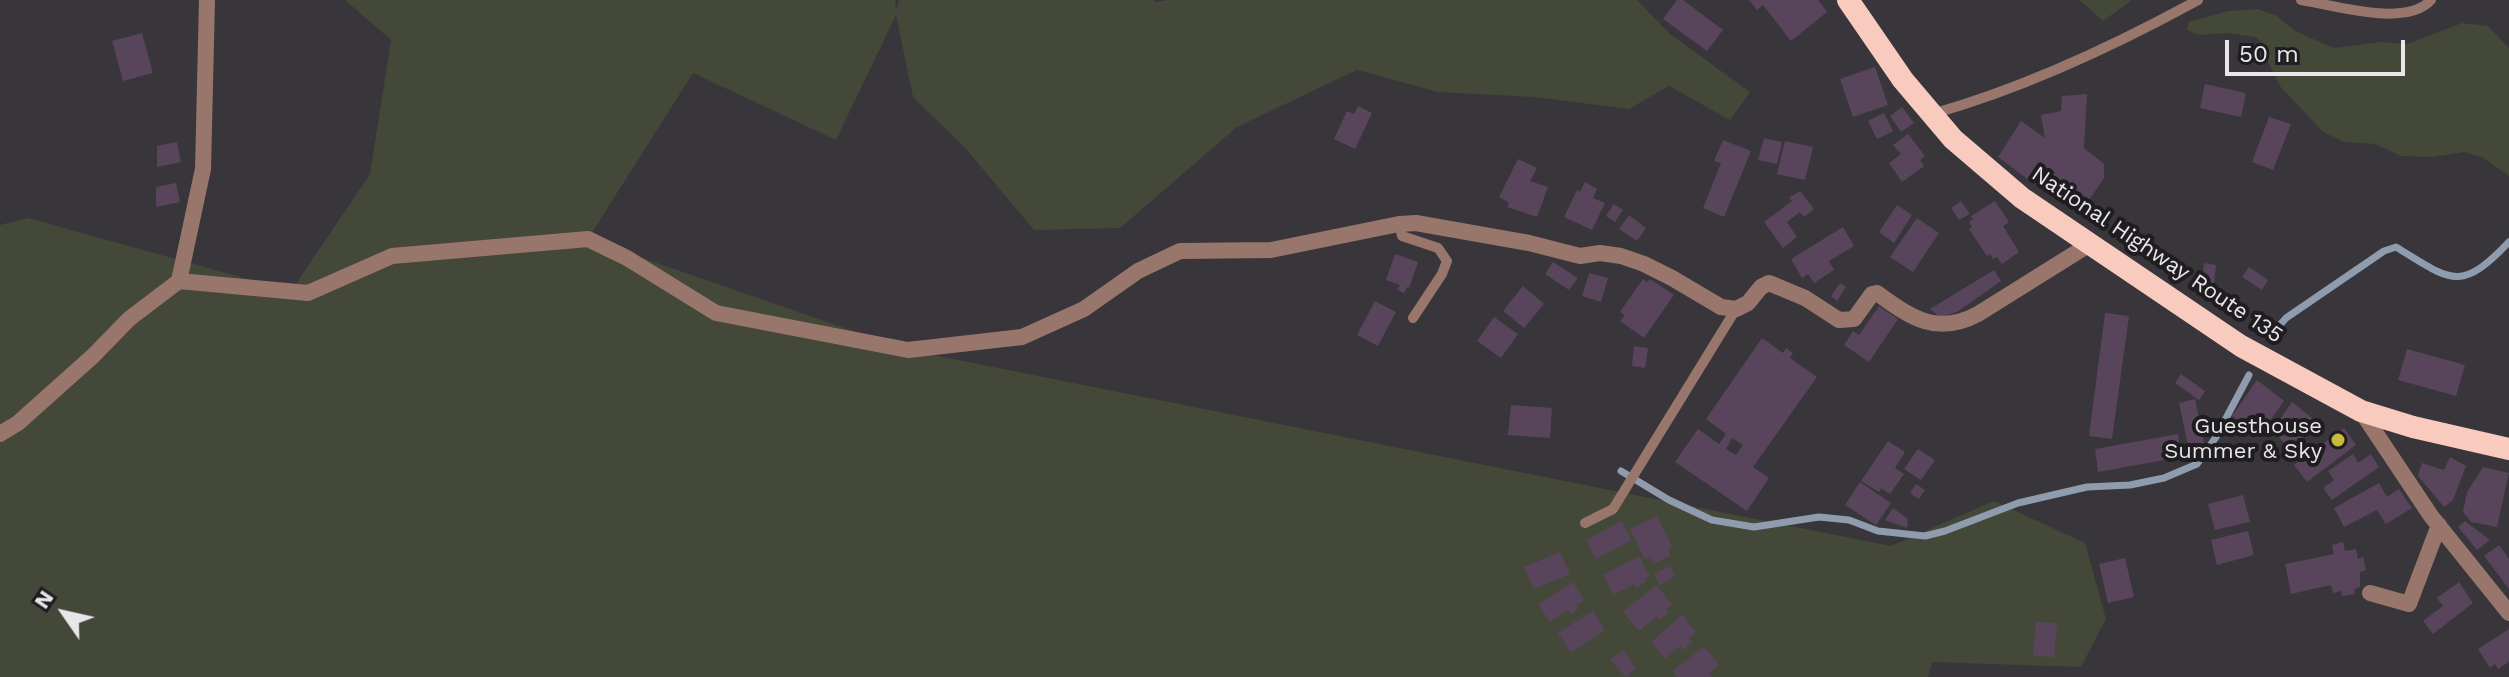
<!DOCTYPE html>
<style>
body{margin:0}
#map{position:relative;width:2509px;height:677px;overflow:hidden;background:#38353b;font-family:"Work Sans",sans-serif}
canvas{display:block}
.north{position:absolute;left:24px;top:573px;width:80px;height:80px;-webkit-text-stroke:6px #1f1d20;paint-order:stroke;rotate:304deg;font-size:22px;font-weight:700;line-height:32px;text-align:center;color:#e8e6ea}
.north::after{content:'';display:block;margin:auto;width:28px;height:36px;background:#e8e6ea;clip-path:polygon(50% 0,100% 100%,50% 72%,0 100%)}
.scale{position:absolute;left:2225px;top:40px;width:180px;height:36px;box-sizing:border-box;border:4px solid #e8e6ea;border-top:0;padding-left:10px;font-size:24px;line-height:28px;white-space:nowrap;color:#e8e6ea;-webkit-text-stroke:6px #1f1d20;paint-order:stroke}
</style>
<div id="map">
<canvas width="2509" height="677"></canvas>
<div class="north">N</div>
<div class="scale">50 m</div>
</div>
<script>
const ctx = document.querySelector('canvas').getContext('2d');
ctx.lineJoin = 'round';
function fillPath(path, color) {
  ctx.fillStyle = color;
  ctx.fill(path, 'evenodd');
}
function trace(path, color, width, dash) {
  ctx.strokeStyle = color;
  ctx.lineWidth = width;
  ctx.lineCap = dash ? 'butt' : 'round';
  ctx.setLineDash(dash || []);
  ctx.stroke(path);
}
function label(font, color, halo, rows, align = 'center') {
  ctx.font = font + ' "Work Sans",sans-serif';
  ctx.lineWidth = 8;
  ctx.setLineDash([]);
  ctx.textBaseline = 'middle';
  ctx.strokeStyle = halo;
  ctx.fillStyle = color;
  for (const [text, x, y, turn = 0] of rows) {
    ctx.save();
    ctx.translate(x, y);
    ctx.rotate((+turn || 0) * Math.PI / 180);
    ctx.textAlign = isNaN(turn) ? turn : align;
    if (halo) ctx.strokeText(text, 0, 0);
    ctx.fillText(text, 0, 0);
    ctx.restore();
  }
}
fillPath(new Path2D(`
 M345 0H895L896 10 899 0H1153L1156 2 1168 0H1637L1670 34 1750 92 1730 120 1669 86 1629 109 1535 97 1438 92 1357 70 1237 127 1120 228 1034 230 966 149 913 97 896 15 836 140 693 73 588 239 908 350 1891 546 1994 501 2085 543 2106 619 2081 667 1932 662 1928 677H0V225L28 218 291 291 370 174 391 40Z
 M2079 0H2132L2103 21Z
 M2258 9 2277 16 2295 31 2334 48 2379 42 2407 44 2462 23 2488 26 2509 48V176L2484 158 2464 152 2432 157 2401 156 2375 144 2344 142 2322 131 2280 86 2268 62 2267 48 2256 37 2226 33 2199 35 2187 30 2189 22 2228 11Z`), '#444838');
trace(new Path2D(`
 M2273 333 2286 318 2384 251 2396 247C2450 280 2460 294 2509 242
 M1621 471 1669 500 1712 520 1754 527 1819 517 1849 520 1878 531 1925 536 1945 531 2018 503 2087 487 2130 485 2164 478 2197 464 2216 437 2249 375`), '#8f9cae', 7);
fillPath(new Path2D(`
 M1677 0H1683L1723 30 1707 51 1663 19Z
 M1749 0H1818L1827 12 1791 41 1763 5 1757 10Z
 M142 33 153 73 123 81 112 41Z
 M1875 67 1888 105 1853 117 1840 79Z
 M2205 84 2246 93 2241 117 2200 108Z
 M2087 94 2084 148 2104 164V178L2082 210 2044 183 2041 189 1998 157 2021 121 2045 138 2041 115 2061 111 2062 96Z
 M1358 106 1372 113 1355 149 1334 139 1347 111 1354 114Z
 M1902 107 1914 123 1901 132 1890 116Z
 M1884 113 1893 131 1877 139 1868 121Z
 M2269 117 2291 124 2273 170 2252 162Z
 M1908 134 1925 156 1920 160 1924 166 1902 182 1889 163 1901 154 1893 145Z
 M1764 138 1782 142 1777 164 1758 160Z
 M1723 140 1751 151 1724 217 1703 208 1721 163 1714 161Z
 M1785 141 1813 147 1805 180 1777 174Z
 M177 142 181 162 157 167V146Z
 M1518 159 1537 168 1530 181 1548 187 1537 217 1507 207 1509 203 1499 197Z
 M1585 182 1597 189 1593 198 1605 203 1592 230 1564 217 1577 190 1580 192Z
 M176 183 180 202 156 207V187Z
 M1800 191 1814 209 1804 217 1800 212 1787 222 1797 237 1783 248 1764 222 1792 201 1789 198Z
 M1961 201 1970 214 1959 220 1951 208Z
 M1995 201 2009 222 2003 226 2019 252 2002 264 1997 257 1993 259 1990 254 1987 256 1969 229 1972 227 1969 222 1973 219 1971 216Z
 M1614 204 1623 210 1615 222 1606 216Z
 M1897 205 1912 215 1894 243 1879 232Z
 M1629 215 1646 228 1637 241 1619 229Z
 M1917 218 1939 233 1913 272 1890 257Z
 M1843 227 1854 246 1829 261 1834 270 1814 283 1808 274 1802 278 1791 259Z
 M1395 254 1418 262 1409 288 1407 287 1404 293 1397 290 1400 285 1386 280Z
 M1553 262 1578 278 1569 290 1545 274Z
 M2204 263 2216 265 2213 293 2201 292Z
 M2249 267 2268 280 2262 290 2242 277Z
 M1994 270 2001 281 1957 312 1940 317 1930 309Z
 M1589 273 1608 278 1601 302 1582 296Z
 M1643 279 1647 282 1650 279 1674 295 1644 338 1620 321 1625 315 1620 312Z
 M1840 283 1846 287 1837 301 1831 296Z
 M1523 286 1544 304 1524 328 1503 311Z
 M1375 301 1396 312 1378 346 1357 335Z
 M1879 306 1898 319 1869 362 1844 345 1853 331 1859 335Z
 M2105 313 2129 316 2112 439 2089 436Z
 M1494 317 1518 334 1501 358 1477 341Z
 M1762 338 1783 353 1786 348 1793 353 1790 358 1817 377 1753 467 1769 478 1747 511 1675 462 1698 429 1719 444 1726 434 1706 419ZM1732 438 1743 445 1736 455 1726 449Z
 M1634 346 1648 348 1645 368 1632 366Z
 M2407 349 2465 365 2456 396 2398 380Z
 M2181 374 2205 391 2199 400 2175 383Z
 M2257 380 2284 401 2266 426 2261 423 2255 431 2247 426 2243 433 2238 430 2242 423 2232 416Z
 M2195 399 2204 443 2188 446 2179 403Z
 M2292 402 2322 426 2287 448 2273 429Z
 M1511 405 1552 408 1550 438 1508 435Z
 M2344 428 2356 445 2307 482 2294 465Z
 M2178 434 2181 457 2098 472 2095 449Z
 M1888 441 1905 452 1895 468 1904 474 1890 494 1881 488 1879 492 1861 481Z
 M1918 449 1935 460 1921 480 1904 469Z
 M2353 454 2358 463 2371 454 2379 467 2332 500 2323 488 2334 480 2328 471Z
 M2450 457 2466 466 2453 500 2444 507 2418 476 2422 463 2444 470Z
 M2483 467 2509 473 2497 527 2471 522 2463 512 2467 492Z
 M1860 482 1891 503 1876 525 1845 505Z
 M2379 483 2387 497 2399 489 2412 508 2386 524 2377 510 2344 527 2334 508Z
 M1916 484 1925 490 1919 499 1910 493Z
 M2243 495 2250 522 2215 530 2208 504Z
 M1893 508 1908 519 1907 528 1885 520Z
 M1657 516 1672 546 1668 548 1671 555 1654 564 1650 557 1645 559 1630 529Z
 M1622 521 1632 540 1596 559 1586 540Z
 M2465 521 2490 540 2477 550 2458 527Z
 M2248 531 2254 555 2217 565 2211 540Z
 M2343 542 2345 551 2356 549 2358 559 2363 557 2366 570 2360 572V587L2354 589 2355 594 2342 596 2341 591 2333 593 2331 585 2291 594 2285 564 2334 554 2332 545Z
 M2499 545 2509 559V589L2484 556Z
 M1560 552 1570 574 1534 589 1524 567Z
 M1639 556 1649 576 1644 579 1646 582 1636 588 1634 584 1614 595 1603 575Z
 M2125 558 2134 597 2108 603 2099 564Z
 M1670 566 1675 576 1660 585 1654 574Z
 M1573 582 1584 600 1576 605 1578 609 1571 614 1568 610 1550 622 1538 604Z
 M2459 582 2473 603 2433 634 2423 621 2443 606 2437 598Z
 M1656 585 1672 604 1666 609 1669 612 1660 620 1657 616 1639 631 1623 612Z
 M1593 611 1605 630 1571 653 1558 633Z
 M1682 615 1696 632 1689 638 1693 642 1683 650 1680 646 1665 659 1651 642Z
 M2036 622 2057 623 2054 657 2033 656Z
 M2509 629V662L2498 669 2495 664 2490 668 2478 649Z
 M1704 647 1719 665 1709 673 1712 677H1677L1672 671Z
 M1623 650 1636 668 1626 677 1610 660Z`), '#58455c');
trace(new Path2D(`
 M2301 0C2334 5 2406 28 2431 0
 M1932 114C2024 88 2114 46 2198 0
 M1399 224 1402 236 1438 248 1447 261 1442 274 1413 318
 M1585 523 1613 509 1736 309`), '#99766c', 10);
trace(new Path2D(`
 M179 281 308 293 392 256 588 239 627 258 716 313 908 350 1022 337 1084 309 1138 271 1180 251 1271 250 1399 224 1416 223 1529 243 1580 256 1600 253 1621 256 1644 264 1672 278 1721 307 1736 309 1748 303 1761 287 1769 283 1805 298 1839 320 1854 319 1872 294 1877 293C1911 318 1937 336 1978 314L2090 244
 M2361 411 2431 516 2509 613
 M0 434 18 423 93 356 129 319 179 281 203 169 207 0
 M2370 593 2409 604 2439 525`), '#99766c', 16);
trace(new Path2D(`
 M1848 0 1903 80 1953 139 2022 198 2090 244 2241 346 2361 411 2413 427 2509 449`), '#f8cbbe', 22);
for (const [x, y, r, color] of [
 [2338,440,8,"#c8bb3b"]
]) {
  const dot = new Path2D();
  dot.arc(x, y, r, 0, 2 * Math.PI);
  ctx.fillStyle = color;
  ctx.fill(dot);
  trace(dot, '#1f1d20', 3);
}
label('22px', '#e8e6ea', '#1f1d20', [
 ["National Highway Route 135",2157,255,34]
]);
label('22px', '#e8e6ea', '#1f1d20', [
 ["Guesthouse",2322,427],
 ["Summer & Sky",2322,452]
], 'right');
</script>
